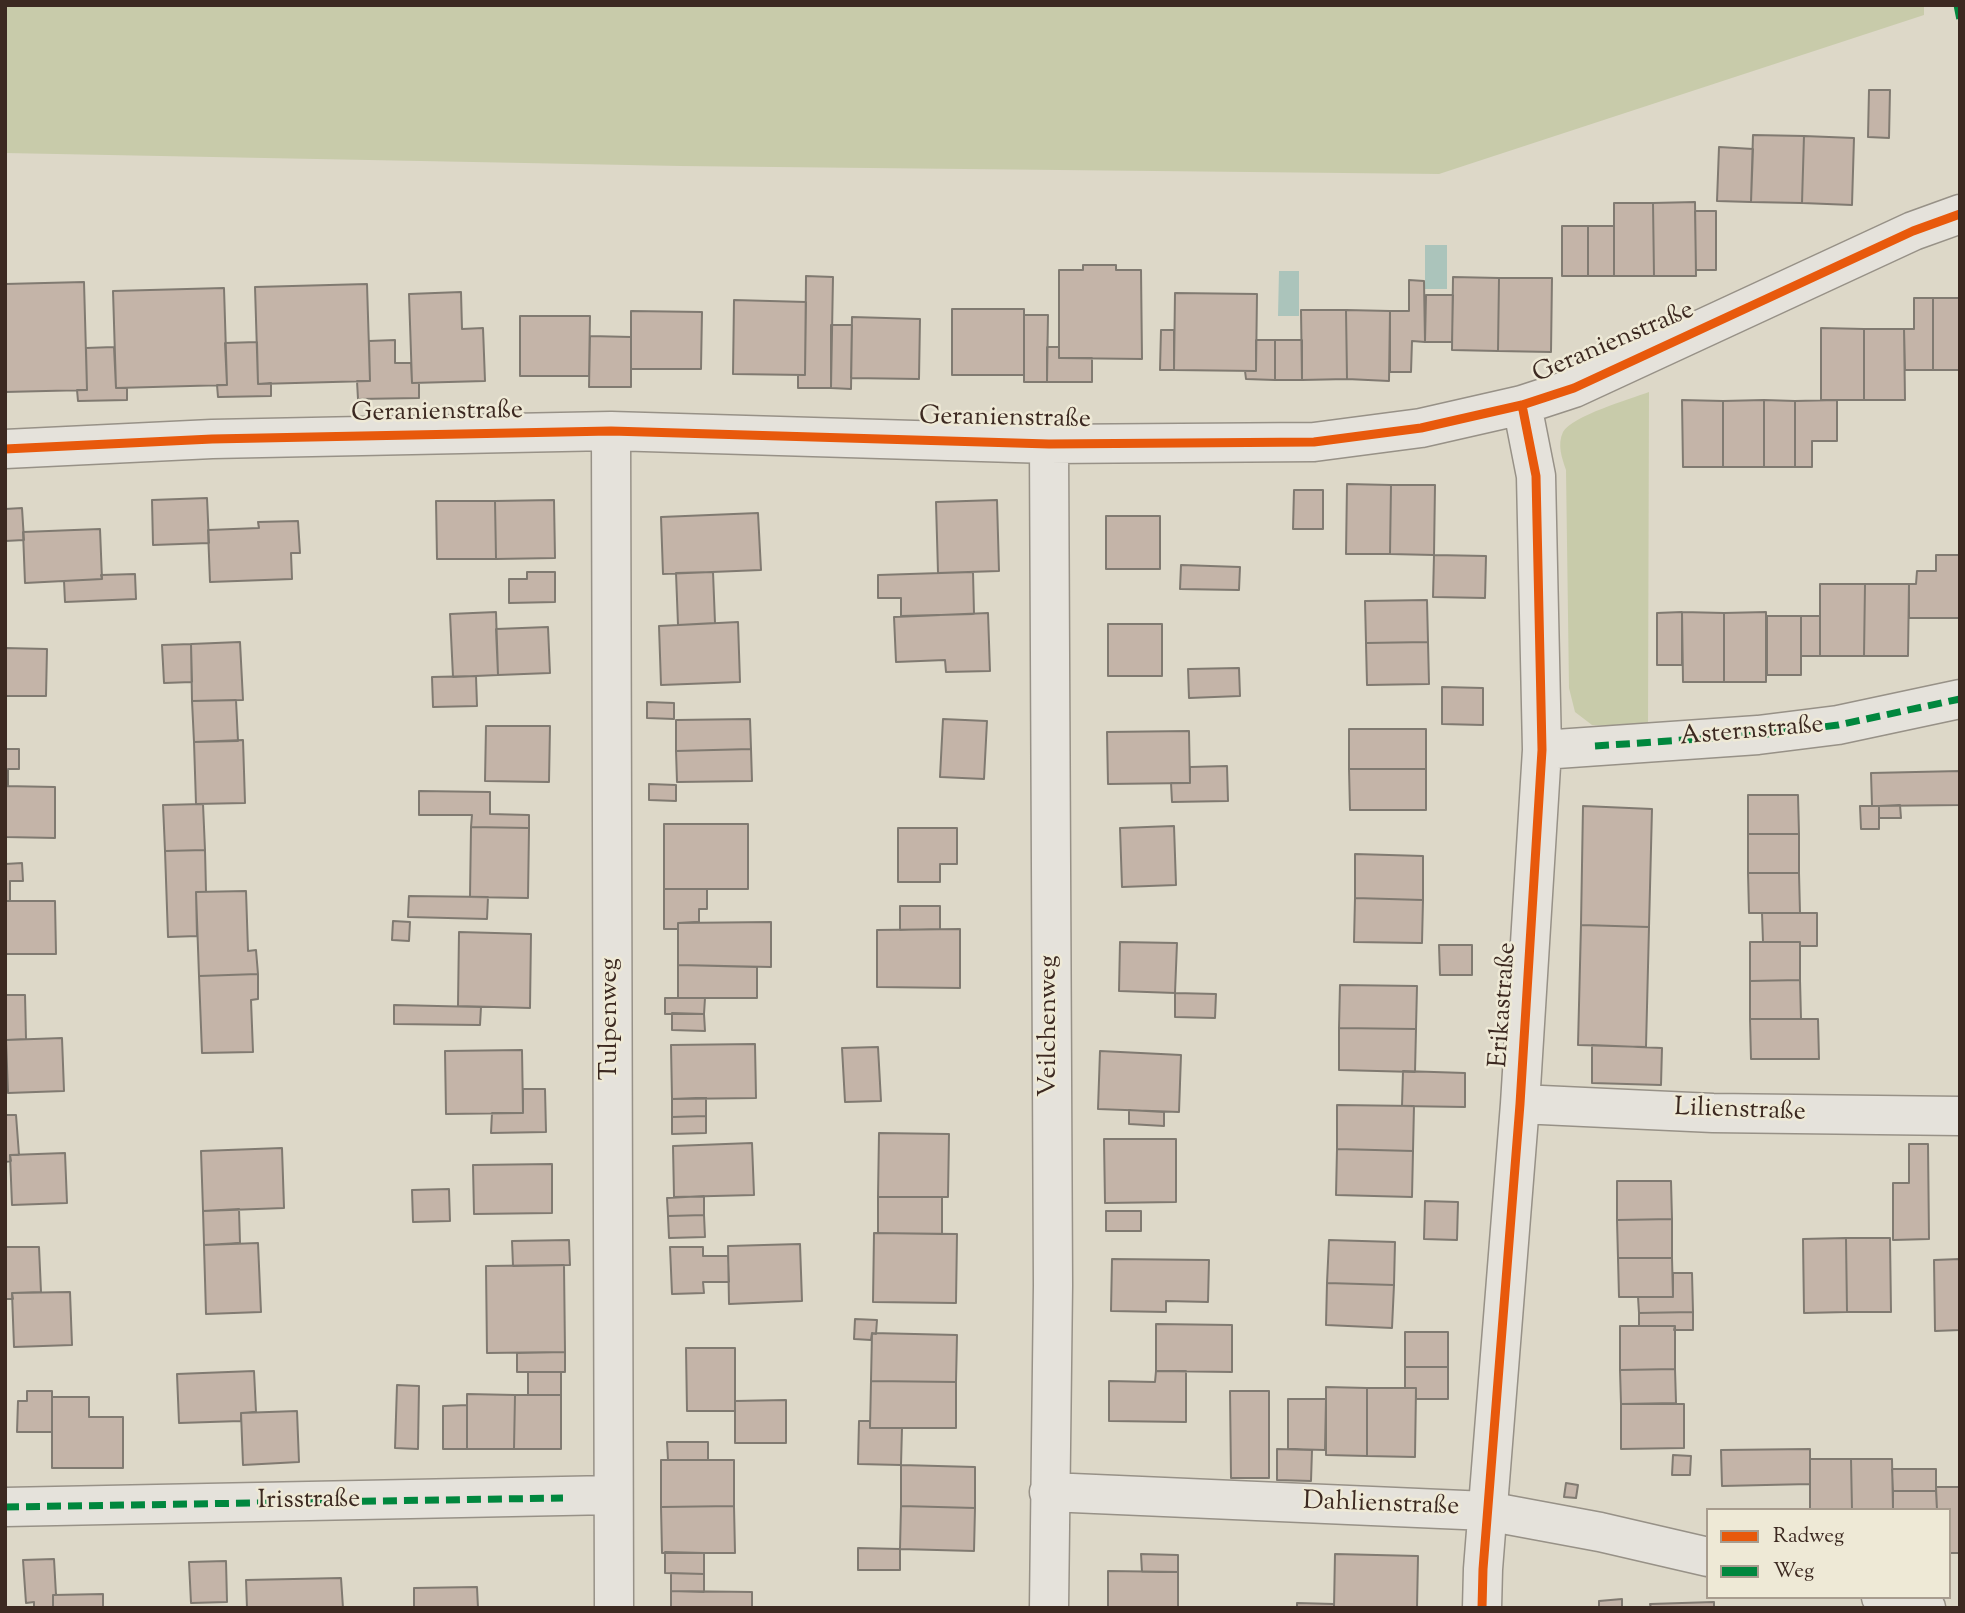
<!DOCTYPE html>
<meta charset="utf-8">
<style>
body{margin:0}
#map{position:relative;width:1965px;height:1613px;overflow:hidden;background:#ddd8c8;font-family:"Sorts Mill Goudy",serif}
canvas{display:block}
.frame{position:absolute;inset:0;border:7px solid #3c2921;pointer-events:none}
.legend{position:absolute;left:1706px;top:1508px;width:245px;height:91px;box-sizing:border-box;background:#eee9d6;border:2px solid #a79c8e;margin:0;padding:9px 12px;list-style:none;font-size:21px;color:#3c2921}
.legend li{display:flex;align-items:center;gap:14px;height:35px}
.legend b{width:35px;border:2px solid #a79c8e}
</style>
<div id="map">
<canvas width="1965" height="1613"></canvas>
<div class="frame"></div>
<ul class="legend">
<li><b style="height:9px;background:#e8590c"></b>Radweg</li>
<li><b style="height:9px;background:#00873e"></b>Weg</li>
</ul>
</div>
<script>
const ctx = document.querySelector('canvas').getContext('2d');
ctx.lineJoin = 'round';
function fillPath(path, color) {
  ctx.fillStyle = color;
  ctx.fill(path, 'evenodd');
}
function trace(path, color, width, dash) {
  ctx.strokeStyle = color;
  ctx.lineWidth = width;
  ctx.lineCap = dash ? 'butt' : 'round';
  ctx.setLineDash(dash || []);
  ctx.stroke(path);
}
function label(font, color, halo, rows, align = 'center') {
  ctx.font = font + ' "Sorts Mill Goudy",serif';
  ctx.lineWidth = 5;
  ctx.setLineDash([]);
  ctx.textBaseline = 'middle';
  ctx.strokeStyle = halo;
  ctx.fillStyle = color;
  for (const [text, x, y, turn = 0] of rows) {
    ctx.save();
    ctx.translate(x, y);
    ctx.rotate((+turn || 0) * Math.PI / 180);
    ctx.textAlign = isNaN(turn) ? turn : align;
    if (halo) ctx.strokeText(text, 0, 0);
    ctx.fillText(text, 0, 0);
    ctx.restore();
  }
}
fillPath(new Path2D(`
 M5 5H1924V15L1439 174 681 166 5 153Z
 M1649 392 1648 728 1592 725 1575 712 1569 688 1566 470C1562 458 1557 445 1563 432 1572 416 1630 399 1649 392Z`), '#c8cbaa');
fillPath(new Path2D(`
 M1425 245H1447V289H1425Z
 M1279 271H1299V316H1278Z`), '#abc4bb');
const building = new Path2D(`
 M1869 90H1890L1889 138 1868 137Z
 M1753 135 1804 136 1802 203 1751 202Z
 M1804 136 1854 138 1852 205 1802 203Z
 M1719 147 1753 149 1751 202 1717 201Z
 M1695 202 1696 276H1654L1653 203Z
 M1614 203H1653L1654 276H1614Z
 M1695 211H1716V270H1696Z
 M1562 226H1588V276H1562Z
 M1588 226H1614V276H1588Z
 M1083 265H1116V270H1141L1142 359 1059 358V270H1083Z
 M1959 268H1960V338H1959Z
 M806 276 833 277 831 388H798V375H805Z
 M1453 277 1499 278 1498 351 1452 350Z
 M1499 278H1552L1551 352 1498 351Z
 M1409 280 1424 281 1425 342 1412 341 1411 372H1390V311H1409Z
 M84 282 87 390 5 392V284Z
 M367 284 370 381 258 384 255 287Z
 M224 288 227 385 116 388 113 291Z
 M461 292 462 329 483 328 485 381 412 383 409 294Z
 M1175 293 1257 294 1256 371 1174 370Z
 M1426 295H1453L1452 342H1425Z
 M1914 298H1933V370H1905L1904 329H1914Z
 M1933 298H1959L1960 370H1933Z
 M734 300 806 302 805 375 733 374Z
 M952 309H1024V375H952Z
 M1301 310H1346L1347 379 1302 380Z
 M1346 310 1390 311 1389 381 1347 379Z
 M631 311 702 312 701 369H631Z
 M1024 315H1048L1047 382H1024Z
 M520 316H590L589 376H520Z
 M852 317 920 319 919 379 851 378Z
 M831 325H852L851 389 831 388Z
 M1821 328 1864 329V400H1821Z
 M1864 329H1904L1905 400H1864Z
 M1161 330H1174V370H1160Z
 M590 336 631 337V387H589Z
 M395 340V363H411L412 383H419V398L358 399 357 381H370L369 341Z
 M1256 340H1275V380L1246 379 1245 371H1256Z
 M1275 340H1302V380H1275Z
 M257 342 258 384 271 383V396L218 397 217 385H227L225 343Z
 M114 347 116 388H127V400L78 401 77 390H87L86 348Z
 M1047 347H1059V358H1092V382H1047Z
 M1682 400 1723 401V467H1683Z
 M1764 400V467H1723V401Z
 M1764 400 1795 401V467H1764Z
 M1837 400V441H1812V467H1795V401Z
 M1347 484 1391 485 1390 554H1346Z
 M1391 485H1435L1434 555 1390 554Z
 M1294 490H1323V529H1293Z
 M207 498 209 543 153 545 152 500Z
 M554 500 555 558 496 559 495 501Z
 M997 500 999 571 938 573 936 502Z
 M436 501H495L496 559H437Z
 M22 508 24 540 5 541V509Z
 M758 513 761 570 663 574 661 517Z
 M1106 516H1160V569H1106Z
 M298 521 300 553H291L292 579 210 582 208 530 259 528 258 522Z
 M100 529 102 579 25 583 23 532Z
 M1434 555 1486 556 1485 598 1433 597Z
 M1936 555H1960V618H1909V584H1916L1917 571H1936Z
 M1181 565 1240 567 1239 590 1180 589Z
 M527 572H555V602L509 603V579H527Z
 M713 572 715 623 678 625 676 573Z
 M973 572 974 614 901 616V598H878V575Z
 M135 574 136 599 65 602 64 581 102 579 101 575Z
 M1820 584H1865L1864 656H1820Z
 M1865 584H1909L1908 656H1864Z
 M1427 600 1428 642 1366 643 1365 601Z
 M496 612 498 675 453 677 450 614Z
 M1682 612V665H1657V613Z
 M1682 612 1724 613V682H1683Z
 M1766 612V682H1724V613Z
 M988 613 990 671 946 672 945 660 896 662 894 617Z
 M1767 616H1801V675H1767Z
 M1801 616H1820V656H1801Z
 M738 622 740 682 661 685 659 626Z
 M1108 624H1162V676H1108Z
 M548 627 550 673 498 675 496 629Z
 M240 642 243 700 192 701 191 644Z
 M1428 642 1429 684 1367 685 1366 643Z
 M191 644 192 682 164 683 162 645Z
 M5 648 47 649 46 696H5Z
 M1239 668 1240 696 1189 698 1188 669Z
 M476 676 477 706 433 707 432 677Z
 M1442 687 1483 688V725L1442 724Z
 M236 700 238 741 194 742 192 701Z
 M647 702 674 703V719L647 718Z
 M750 719 751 749 676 751V720Z
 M943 719 987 721 984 779 940 777Z
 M486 726H550L549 782 485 781Z
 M1349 729H1426V769H1349Z
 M1189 731 1190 783 1108 784 1107 732Z
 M243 740 245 803 196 804 194 742Z
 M5 749H19V769H8V786H5Z
 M751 749 752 781 677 782 676 751Z
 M1227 766 1228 801 1172 802 1171 783H1190V767Z
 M1349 769H1426V810H1350Z
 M1960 771V805L1872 806 1871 773Z
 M649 784 676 785V801L649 800Z
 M5 786 55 787V838L5 837Z
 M419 791 490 792V814L529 815V828L471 827 472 815H419Z
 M1748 795H1798L1799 834H1748Z
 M203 804 205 850 165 851 163 805Z
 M1900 805 1901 818H1879V806Z
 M1583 806 1652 809 1649 927 1581 925Z
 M1860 806H1879V829H1861Z
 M664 824H748V889H664Z
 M1174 826 1176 885 1122 887 1120 828Z
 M471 827 529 828 528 898 470 897Z
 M898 828H957V864H940V882H898Z
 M1748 834H1799V873H1748Z
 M205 850 206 892H196L197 936 168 937 165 851Z
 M1355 854 1423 856V900L1355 898Z
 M22 863 23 881H10V901H5V864Z
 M1748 873H1799L1800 913H1749Z
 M664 889H707V909H699V922L678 923V929H664Z
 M246 891 248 951 256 950 258 974 199 976 196 892Z
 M409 896 488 897 487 919 408 917Z
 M1355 898 1423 900 1422 943 1354 942Z
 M5 901H55L56 954H5Z
 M900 906H940V929L900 930Z
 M1762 913H1817V946H1800V942H1763Z
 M393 921 410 922 409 941 392 940Z
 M771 922V967L678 965V923Z
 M1581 925 1649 927 1646 1047 1578 1045Z
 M960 929V988L877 987V930Z
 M459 932 531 934 530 1008 458 1006Z
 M1120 942 1177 943 1175 993 1119 991Z
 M1750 942H1800V980L1750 981Z
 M1439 945H1472V975H1440Z
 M678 965 757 967V998H678Z
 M258 974V999L251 1000 253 1052 202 1053 199 976Z
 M1800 980 1801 1019H1750V981Z
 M1340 985 1417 986 1416 1029 1339 1028Z
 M1175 993 1216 994 1215 1018 1175 1017Z
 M5 995H25L26 1039 6 1040 5 1047Z
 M665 998H705L704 1014H665Z
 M394 1005 481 1007 480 1025 394 1024Z
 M672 1013 704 1014 705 1031 672 1030Z
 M1750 1019H1818L1819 1059H1751Z
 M1339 1028 1416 1029 1415 1072 1339 1070Z
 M62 1038 64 1091 8 1093 6 1040Z
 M755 1044 756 1098 672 1099 671 1045Z
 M1592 1045 1662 1048 1661 1085 1592 1083Z
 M878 1047 881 1101 845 1102 842 1048Z
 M522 1050 523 1113 446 1114 445 1051Z
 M1100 1051 1181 1055 1179 1112 1098 1109Z
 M1403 1071 1465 1073V1107L1402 1106Z
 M523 1089H545L546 1132 491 1133 492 1113H523Z
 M706 1098V1116L672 1117V1099Z
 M1337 1105 1414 1106 1413 1151 1337 1149Z
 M1129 1110 1164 1112V1126L1129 1124Z
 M5 1115H16L19 1155H10L11 1161 5 1162Z
 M706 1116V1133L672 1134V1117Z
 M879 1133 949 1134 948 1197H878Z
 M1104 1139H1176V1202L1105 1203Z
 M752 1143 754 1195 674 1197 673 1146Z
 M1909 1144H1928L1929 1239 1893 1240V1183H1909Z
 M282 1148 284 1208 203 1211 201 1151Z
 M1337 1149 1413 1151 1412 1197 1336 1195Z
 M65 1153 67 1203 12 1205 10 1155Z
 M552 1164V1213L474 1214 473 1165Z
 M1617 1181H1671L1672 1219 1617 1220Z
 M449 1189 450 1221 413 1222 412 1190Z
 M704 1196V1215L668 1216 667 1198Z
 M878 1197H942V1234L878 1233Z
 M1425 1201 1458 1202 1457 1240 1424 1239Z
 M239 1209 240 1243 204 1245 203 1211Z
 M1106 1211H1141V1231H1106Z
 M704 1215 705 1237 669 1238 668 1216Z
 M1672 1219V1258H1618L1617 1220Z
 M874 1233 957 1234 956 1303 873 1302Z
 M1846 1238H1890L1891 1312H1847Z
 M1846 1238 1847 1312 1804 1313 1803 1239Z
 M569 1240 570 1265 513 1266 512 1241Z
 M1329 1240 1395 1242 1394 1285 1327 1283Z
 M258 1243 261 1312 206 1314 204 1245Z
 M800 1244 802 1301 729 1304 728 1246Z
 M5 1247H39L41 1292 12 1293 13 1299H5Z
 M670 1247H703V1256H728L729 1282H703L704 1293 672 1294Z
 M1618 1258H1672L1673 1297H1619Z
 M1112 1259 1209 1260 1208 1302 1166 1301V1312L1111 1311Z
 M1960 1259V1330L1935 1331 1934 1260Z
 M564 1265 565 1352 487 1353 486 1266Z
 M1673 1273H1692L1693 1312 1639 1313 1638 1297H1673Z
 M1327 1283 1394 1285 1392 1328 1326 1325Z
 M70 1292 72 1345 14 1347 12 1293Z
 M1693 1312V1330H1674L1675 1326H1639V1313Z
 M855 1319 877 1320 876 1334 872 1333 871 1340 854 1339Z
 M1156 1324 1232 1325V1372L1156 1371Z
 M1620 1326H1675V1369L1620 1370Z
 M1405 1332H1448V1367H1405Z
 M872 1333 957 1335 956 1382 871 1381Z
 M686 1348H735V1411H687Z
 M565 1352V1372H517V1353Z
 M1405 1367H1448V1399H1416V1388H1405Z
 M1675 1369 1676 1403 1621 1404 1620 1370Z
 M254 1371 256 1412 241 1413V1421L179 1423 177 1374Z
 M1156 1371H1186V1422L1109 1421V1381L1155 1382Z
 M528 1372H561V1395H528Z
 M871 1381 956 1382V1428H870Z
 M397 1385 419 1386 418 1449 395 1448Z
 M1326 1387 1367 1388V1456L1326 1455Z
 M1367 1388H1416L1415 1457 1367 1456Z
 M27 1391H52V1432H17L18 1401H27Z
 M1230 1391H1269V1478H1231Z
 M467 1394 515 1395 514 1449H467Z
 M515 1395H561V1449H514Z
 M52 1397H89V1417H123V1468H52Z
 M1288 1399H1326L1325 1450 1288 1449Z
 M786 1400V1443H735V1401Z
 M1621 1404H1684V1448L1621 1449Z
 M467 1405V1449H443V1406Z
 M297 1411 299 1462 243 1465 241 1413Z
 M859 1421H870V1428H902L901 1465 858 1464Z
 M667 1442H708V1460H668Z
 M1277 1449 1312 1450 1311 1481 1277 1480Z
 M1810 1449V1484L1722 1486 1721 1450Z
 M1673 1455 1691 1456 1690 1475H1672Z
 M1810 1459H1851L1852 1510H1810Z
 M1851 1459H1892L1893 1510H1852Z
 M661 1460H734V1506L661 1507Z
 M901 1465 975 1467V1508L901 1506Z
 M1892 1469H1936V1491H1893Z
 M1566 1483 1578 1485 1576 1498 1564 1497Z
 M1936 1487H1960V1553H1949V1510H1937Z
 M1893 1491H1936L1937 1510H1893Z
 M734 1506 735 1553H662L661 1507Z
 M901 1506 975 1508 974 1551 900 1549Z
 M858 1548 900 1549V1570H858Z
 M665 1552 704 1553V1574L665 1573Z
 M1141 1554 1178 1555V1572H1142Z
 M1335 1554 1418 1556 1417 1608H1334Z
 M54 1559 56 1595H53V1608H34V1602L26 1603 23 1560Z
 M226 1561 227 1602 191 1603 189 1562Z
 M1108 1571 1178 1572V1608H1108Z
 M671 1573 704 1574V1592L671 1591Z
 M341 1578 343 1608H247L246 1580Z
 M477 1587 478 1608H414V1588Z
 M671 1591 752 1592V1608H671Z
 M103 1594V1608H53V1595Z
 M1622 1599V1608H1599V1601Z
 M1714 1602V1608H1651L1650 1604Z
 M1297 1603 1334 1604V1608H1297Z`);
fillPath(building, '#c4b4a8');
trace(building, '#807a71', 2);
const minor = new Path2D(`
 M611 431 614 1608
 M1049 444 1053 1285 1049 1608
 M5 449 212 439 611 431 1049 444 1314 442 1421 428 1522 405 1574 388 1913 231 1960 214
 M1542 750 1758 735 1838 725 1960 699
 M1520 1104 1713 1113 1960 1116
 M1049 1492 1487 1511 1600 1532 1708 1557
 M5 1507 613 1495
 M1881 1597 1926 1608
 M1482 1608 1483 1569 1520 1104 1542 750 1536 476 1522 405`);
trace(minor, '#979187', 41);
trace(minor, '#e5e2db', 38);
trace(new Path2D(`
 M1957 5 1960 20
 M1595 746 1758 735 1838 725 1960 699
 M5 1507 563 1498`), '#00873e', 7, [14, 7]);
trace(new Path2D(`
 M5 449 212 439 611 431 1049 444 1314 442 1421 428 1522 405 1574 388 1913 231 1960 214
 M1482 1608 1483 1569 1520 1104 1542 750 1536 476 1522 405`), '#e8590c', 9);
label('26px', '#3c2921', '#eee9d6', [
 ["Geranienstraße",1614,344,-23],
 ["Geranienstraße",437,414,-1],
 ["Geranienstraße",1005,420,1],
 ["Asternstraße",1752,733,-5],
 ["Erikastraße",1505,1005,-86],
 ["Tulpenweg",612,1019,-90],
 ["Veilchenweg",1051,1026,-90],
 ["Lilienstraße",1740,1112,2],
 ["Irisstraße",309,1502,-1],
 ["Dahlienstraße",1381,1506,2]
]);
</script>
